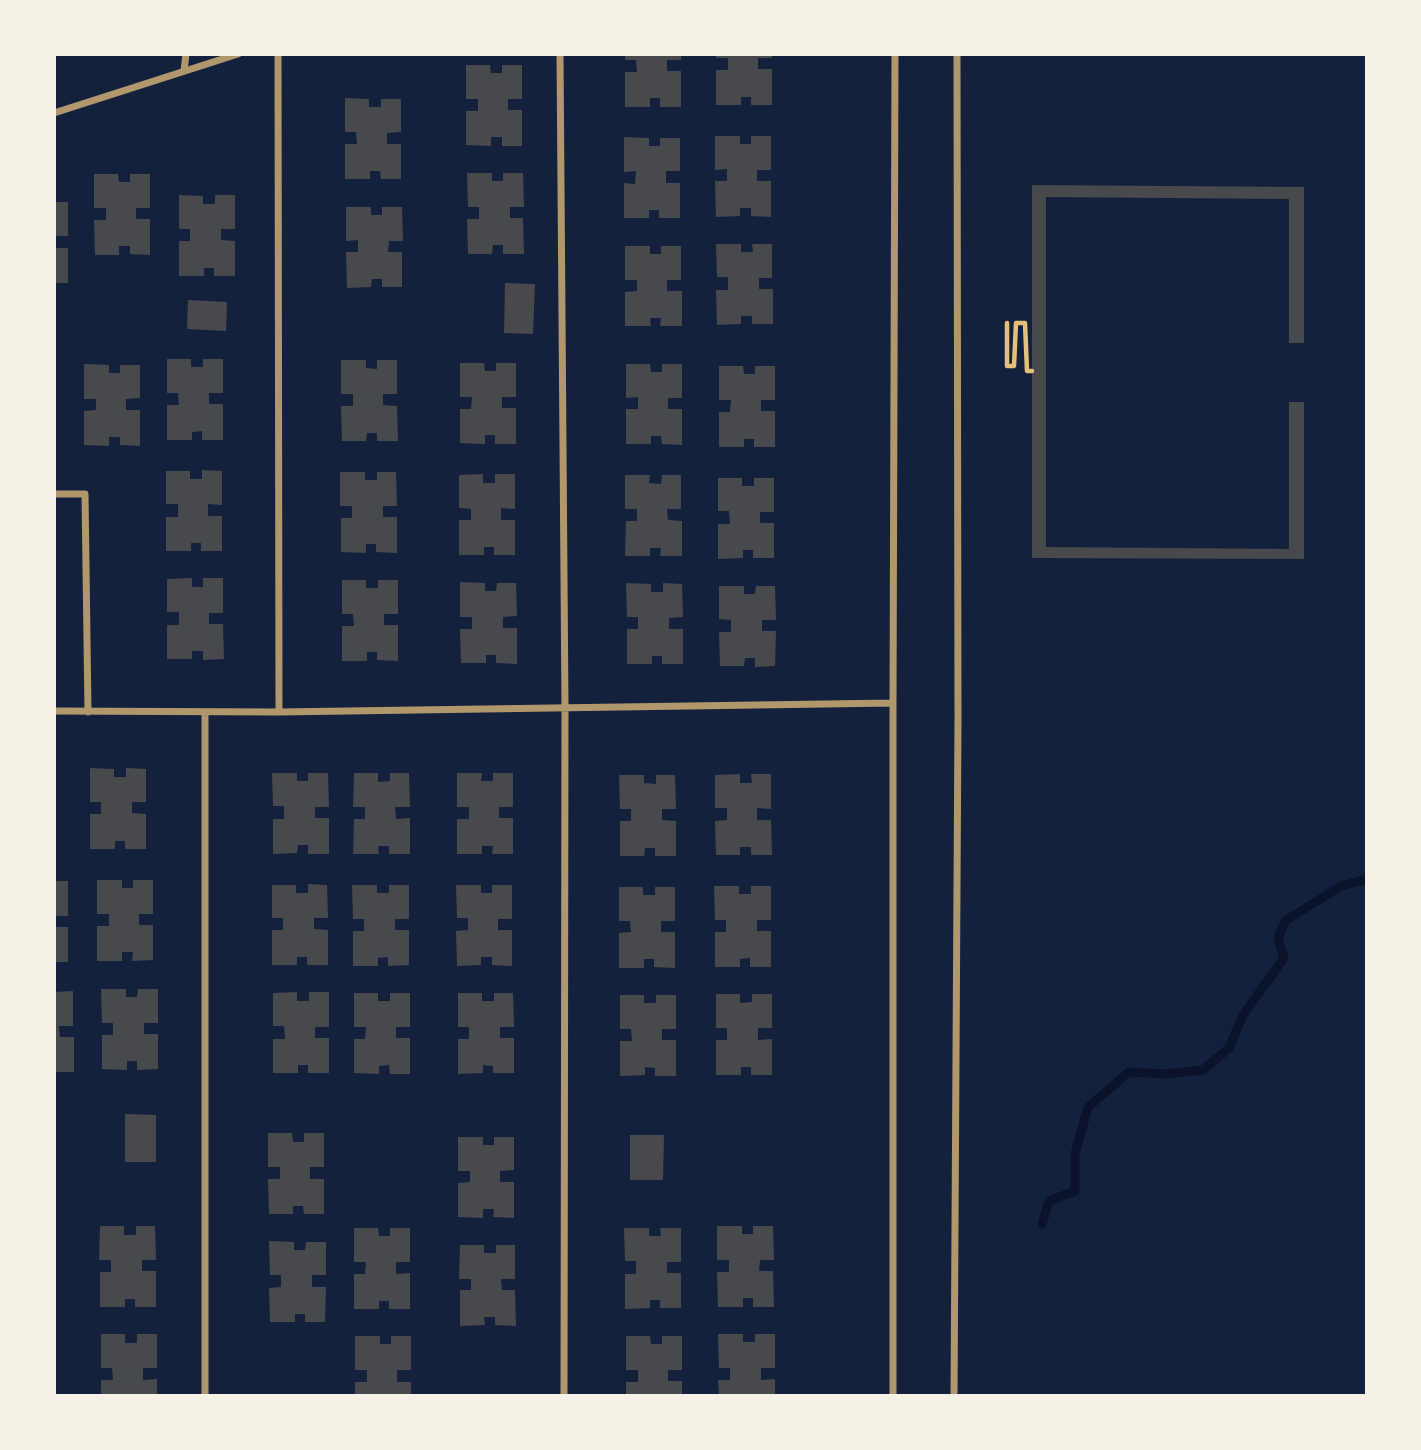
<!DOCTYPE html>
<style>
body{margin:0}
#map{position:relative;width:1421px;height:1450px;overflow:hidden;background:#14213d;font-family:"Golos Text",sans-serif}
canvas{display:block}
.frame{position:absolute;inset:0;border:56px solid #f6f1e7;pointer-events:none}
</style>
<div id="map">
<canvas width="1421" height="1450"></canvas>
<div class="frame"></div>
</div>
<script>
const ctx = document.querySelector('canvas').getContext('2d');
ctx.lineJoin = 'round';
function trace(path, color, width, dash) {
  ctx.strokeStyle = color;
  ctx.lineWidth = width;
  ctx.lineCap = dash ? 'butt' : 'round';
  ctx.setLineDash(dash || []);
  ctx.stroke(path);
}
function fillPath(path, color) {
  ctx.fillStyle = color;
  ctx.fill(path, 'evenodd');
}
trace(new Path2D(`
 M1042 1224 1049 1201 1075 1191V1154L1088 1107 1129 1072 1164 1074 1203 1070 1229 1048 1243 1015 1284 958 1278 938 1285 921 1341 886 1367 879`), '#0b132b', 9);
fillPath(new Path2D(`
 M625 54H681V60H667V71H681V107H660V98H650V107H625V72H637L636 60H625Z
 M716 54H772V58H758V69H772V105H751V97H741V105H716V70H728V58H716Z
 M466 65H490L491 73H502V65H522V99H508V110H522V146H502V137H491V146L466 145V111H478V99H466Z
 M345 98 369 99V107H381V99H401V132L387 133V144H401V179H381L380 171H370V179H345V144H357L356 132H345Z
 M715 136H740V144H751V136H771V170H757V181H771V217L751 216V208H740V216L716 217 715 181H727V169L715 170Z
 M624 137 649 138V146H660V138H680V171H666V183H680V218H659V210H649V218H624V183L635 184 636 171 624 172Z
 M467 173H492V181H503V173H523L524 207H510V218H523L524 254H503V245H493L492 254H468L467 219H479V207H468Z
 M94 174H118L119 182H130V174H150V208H136V219H150V255L130 254V246H119V255H95L94 220H106V208H94Z
 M1032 185 1304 187V343H1289V199L1046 197V547L1289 549V402H1304V559L1032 558Z
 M179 195 203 196V204H215V195H235V229H221V240L235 241V276H214V268H204V276H179V241H190V229H179Z
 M54 202H68V236H54Z
 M346 207H371V215H382V207H402L403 241H389L388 252H402V287H382V279H372L371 287 347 288 346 252H358V240L346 241Z
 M716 244H741V252H753L752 244H772V278H759V289H773V324H752V316H741V324L717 325 716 290H728V277H717Z
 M625 246H650V254H661V246H681V280H667V291H682V326H660L661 318H650L651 326H625V292L637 291V280H625Z
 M54 248H68V283H54Z
 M505 283 535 284 533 334 504 333Z
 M188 300 227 302 226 331 187 329Z
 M167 359H191V367H203V359H223V393H209V404H223V440H202V431L192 432V440H167V405H179L178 393H167Z
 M341 360H366V368L377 369V360H397V394H383V405L397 406 398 441H377V433H367L366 441H342L341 406H353V394H341Z
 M460 363H484L485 371H496V363H516V397H502V408H516V444H495V435H485V444L460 443V409H471L472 397H460Z
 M84 364 109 365V373H120V365H140V398L126 399V410H140V446L120 445V437H109V446L84 445V411L96 410V399H84Z
 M626 364H650L651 372H662V364H682V398H668V409H682V445L662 444 661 436H651V444H626V409H638V397L626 398Z
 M719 366H743L744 374H755V366H775V400H761V411H775V447H754V439H744V447H719V412H730L731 400H719Z
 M202 470 222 471V505L208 504V516H222V551H201V543H191V551H166V517H178V504H166V471H190V479H202Z
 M340 472H365V480H377V472H396L397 506H383V517H397V553L376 552V544H366V553L341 552V518H352V506H340Z
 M483 474V483H495V474H515V509L501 508V520H515V555H494V547H484V555H459V520H471V509L459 508V475Z
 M625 475H650L649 483 661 484 662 475H681V509H667L668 520 682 521V556H660L661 548H650V556H625L626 521H637V509H625Z
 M718 478H742V486H754V478H774V512H760V523H774V558H753V550H743V558L718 559V524H730L729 511H718Z
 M192 578V587H203V578H223V613H209V624H223L224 659 203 660V651H192V659H167V625H179V612H167V579Z
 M342 580H366V588H378V580H398V614H384V625H398V661L377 660V652H367V661H342V626H354L353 614H342Z
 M460 582 485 583V591H496L497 583H516L517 616 503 617V628H517V664L496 663V655H486V663H461L460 629H472V617H460Z
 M626 583 651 584V592H663V583L682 584 683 617 669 618V629H683V664H662V656H652V664H627V629H638V617H627Z
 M719 586H744V594H755L756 586H775L776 620H762V631H776L775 666 755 667V658H745L744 666H720L719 632H731V620L719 619Z
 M90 768 114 769V777H126V768L146 769V802H132V813L146 814V849H125V841H115V849H90V814H101V802H90Z
 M272 773H297V781H308V773H328L329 807H315V818H329V854H308V845H298L297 853 273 854V819H284V806H273Z
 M354 773H378V782L390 781V773H409L410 807H395L396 819 410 818V854H389V846H378L379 854H353L354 819H365V807H353Z
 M457 773H482L481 781H493V773H513V807H499V818H513V854H492L493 846H482V854H457V819H469V807H457Z
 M740 774V783H752L751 774H771V809L757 808V820H771L772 855H751V847H740V855H716L715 821 727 820V808H715V775Z
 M619 775H644V783L656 784V775H675L676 809H662V820L676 821V856H655V848H645L644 856H620V821H631V809H620Z
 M97 880H122V888H133V880H153V914H139V925H153V960L132 961 133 952H122V961H97V926H109V914H97Z
 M54 881H68V916H54Z
 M308 884 327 885 328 918H314V929L328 930V965H307V957H297V965H272V930H283V918H272V885H296V893H308Z
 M352 885H377V893H389V885H409V919H395V930H409V965L388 966V957L378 958V966H353V931H364V919H353Z
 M456 885H481V893H492V885H512V919H498V930H512V966L492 965V957H481V965L457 966 456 931 468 930V918H457Z
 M714 886H739V894H751V886H771V920H757V931H771V967H750V958L740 959V967H715V932H726V920H715Z
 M619 887H643V895H655V887H675V921H661V932H675V968L654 967V959H644V968H619V933L631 932 630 921H619Z
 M54 927H68V962H54Z
 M101 989H126V997H137L138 989H158V1023H144V1034H158V1069L137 1070V1061H127V1070L102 1069V1035H113V1023H102Z
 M73 991V1026H59L60 1037H74V1072H54V992Z
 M297 992V1001H309V992H329V1027H315V1038H329V1073H308V1065H298V1073H273V1039H285L284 1026H273V993Z
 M354 993H378V1001H390V993H410V1027H396V1038H410V1074H390L389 1065 379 1066V1074L354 1073V1039H365L366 1027H354Z
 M458 993H482V1001H494V993H513L514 1027H500V1038H514V1073H493V1066L483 1065V1073L458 1074V1039H469V1027H458Z
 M716 994H740V1003L752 1002V994H772V1028H758V1040L772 1039V1075H751V1067H741V1075H716V1040H727V1028H716Z
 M620 995H644V1003H656V995H676V1029H662V1040H676V1076H655V1068L645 1067V1075L620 1076V1041H632L631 1029H620Z
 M125 1114 156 1115V1162H125Z
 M268 1133H292L293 1142H304V1133H324V1167H310V1179H324V1214H304L303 1206H293V1214H269L268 1179H280V1167H268Z
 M630 1135H664L663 1180H630Z
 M458 1137H483V1145H494V1137H514V1170L500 1171V1182H514V1218L493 1217 494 1209H483V1218L458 1217V1183L470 1182V1171H458Z
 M100 1226H124V1235H136V1226H155L156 1260H142V1271H156V1307H135V1299H125V1307H100V1272H111V1260H99Z
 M717 1226H742V1234H753V1226H773L774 1260H760L759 1271H773L774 1307H753V1298H743V1307H718L717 1272H729V1260H717Z
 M354 1228H378L379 1236H390V1228H410V1262H396V1274L410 1273V1309H389V1301H379V1309H354V1274H365L366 1262H354Z
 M624 1228H649V1236H661L660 1228H681V1262H667V1273H681V1308H660V1300H650V1308L625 1309V1274H636V1261H625Z
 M269 1241 294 1242V1250H305L306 1242H326V1275H312V1287H326L325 1322H305V1314H295V1322H270L269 1288 281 1287V1275H270Z
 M460 1245H484V1253H496V1245H515V1279H501L502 1290H515L516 1326 495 1325V1317H484L485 1325 460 1326V1290H471V1279H459Z
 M101 1334H125V1343H137V1334H157V1368H143V1380L157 1379V1396H101V1380H113L112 1368H101Z
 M718 1334H743V1342H755V1334H775V1368H761V1380L775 1379V1396H719L718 1380H730V1368H719Z
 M355 1336H380V1344H391V1336H411V1370H397V1382H411V1396H355V1382H367V1370H355Z
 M626 1336H650L651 1344H662V1336H682V1370H668V1381H682V1396H626V1382H638V1370H626Z`), '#48494c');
trace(new Path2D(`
 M1007 323V366H1014L1016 323H1025L1027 371H1032`), '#e5c07b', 4.5);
trace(new Path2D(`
 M278 54 279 712
 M560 54 565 707 564 1396
 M184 71 186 54
 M54 113 238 54
 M54 494H85L88 712
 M54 711 279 712 893 703
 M205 712V1396
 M893 1396V703L895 54
 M954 1396 958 718 957 54`), '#b1986c', 7);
</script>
